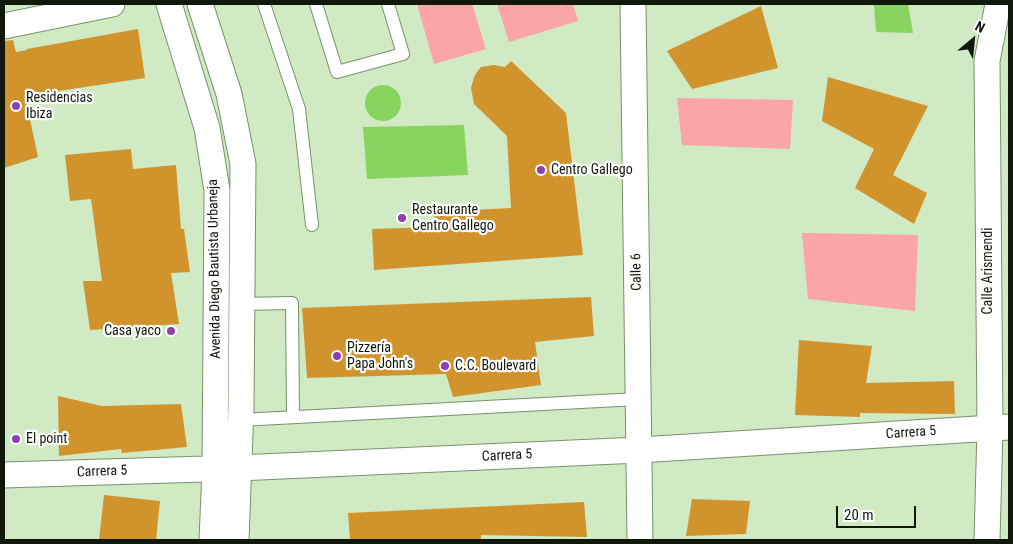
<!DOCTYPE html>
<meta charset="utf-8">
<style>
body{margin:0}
#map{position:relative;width:1013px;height:544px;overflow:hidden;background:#d0eac4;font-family:"Roboto Condensed",sans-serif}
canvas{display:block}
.frame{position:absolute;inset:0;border:5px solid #0f180b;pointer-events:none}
.north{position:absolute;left:948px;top:15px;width:50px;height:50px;-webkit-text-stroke:4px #fff;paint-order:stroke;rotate:28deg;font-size:14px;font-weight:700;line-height:20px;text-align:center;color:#0f180b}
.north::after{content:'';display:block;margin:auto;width:18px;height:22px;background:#0f180b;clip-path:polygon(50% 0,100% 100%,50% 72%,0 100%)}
.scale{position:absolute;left:836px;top:506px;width:80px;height:22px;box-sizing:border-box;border:2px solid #0f180b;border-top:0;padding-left:6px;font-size:15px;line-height:18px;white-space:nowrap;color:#0f180b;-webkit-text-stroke:4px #fff;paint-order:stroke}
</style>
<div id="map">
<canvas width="1013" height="544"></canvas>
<div class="frame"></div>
<div class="north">N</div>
<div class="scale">20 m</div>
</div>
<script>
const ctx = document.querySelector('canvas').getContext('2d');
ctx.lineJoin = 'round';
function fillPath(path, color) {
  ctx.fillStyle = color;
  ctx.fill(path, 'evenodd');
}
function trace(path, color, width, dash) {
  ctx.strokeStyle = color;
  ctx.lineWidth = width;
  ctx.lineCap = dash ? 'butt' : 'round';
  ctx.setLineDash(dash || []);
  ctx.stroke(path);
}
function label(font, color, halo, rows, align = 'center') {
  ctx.font = font + ' "Roboto Condensed",sans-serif';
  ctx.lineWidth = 4.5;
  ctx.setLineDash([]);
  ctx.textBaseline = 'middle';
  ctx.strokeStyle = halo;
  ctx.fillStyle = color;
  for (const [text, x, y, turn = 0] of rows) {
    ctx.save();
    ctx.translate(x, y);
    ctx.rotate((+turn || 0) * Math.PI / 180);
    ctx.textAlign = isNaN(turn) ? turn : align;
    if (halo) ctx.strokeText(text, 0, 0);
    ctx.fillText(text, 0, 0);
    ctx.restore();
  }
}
fillPath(new Path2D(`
 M417 4H472L486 49 434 64Z
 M497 4H573L578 21 509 42Z
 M677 98 793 100 790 149 682 145Z
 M802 233 918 235 915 311 808 299Z`), '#fba4a9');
fillPath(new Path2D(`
 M874 4H908L913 33 876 32Z
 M365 103a18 18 0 1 1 36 0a18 18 0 1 1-36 0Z
 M464 125 468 175 367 179 363 127Z`), '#88d45f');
fillPath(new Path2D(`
 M761 6 778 68 692 89 667 51Z
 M138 29 145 78 25 96 38 157 4 168V41L13 40 16 52 27 50V49Z
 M511 61 566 113 583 255 374 270 372 229 435 227 434 212 511 208 507 136 474 104 471 88 474 77 477 72 481 67 494 65 505 67Z
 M828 77 928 106 893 175 927 193 914 224 855 188 874 149 822 121Z
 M131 149 133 169 176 165 181 229H184L190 272 171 273 179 324 90 330 83 281H102L91 199 70 201 65 155Z
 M591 297 594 336 535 342 541 385 453 397 446 374 307 378 302 308Z
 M799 340 872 346 866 383 954 381 955 414 860 413V417L795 415Z
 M58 396 102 406 181 404 187 447 122 453 121 449 59 456Z
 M104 495 160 501 156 540H99Z
 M692 499 750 501 746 534 686 536Z
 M584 502 587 537 481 535V540H350L348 513Z`), '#d1942c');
const service = new Path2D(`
 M264 4 299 109 312 225
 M316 4 337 72 403 54 388 4
 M242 304 292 303 293 417
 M240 420 638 399`);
const minor = new Path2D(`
 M169 4 207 128 217 190 215 469 212 540
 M200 4 229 94 243 164 241 407 236 540
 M633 4 640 540
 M4 26 112 4
 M4 475 238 468 639 450 1009 427
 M987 540 990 428 987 61 998 4`);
trace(service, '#79916e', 14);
trace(minor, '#79916e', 27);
trace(service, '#fff', 12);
trace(minor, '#fff', 25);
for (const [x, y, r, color] of [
 [16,106,5,"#903fae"],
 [541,170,5,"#903fae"],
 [402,218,5,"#903fae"],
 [171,331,5,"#903fae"],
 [337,356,5,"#903fae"],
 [445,366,5,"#903fae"],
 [16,439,5,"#903fae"]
]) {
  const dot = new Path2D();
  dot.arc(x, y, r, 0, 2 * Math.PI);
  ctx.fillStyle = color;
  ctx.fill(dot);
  trace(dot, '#fff', 2);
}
label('14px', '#0f180b', '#fff', [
 ["Residencias",26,98],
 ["Ibiza",26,114],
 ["Centro Gallego",551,170],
 ["Restaurante",412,210],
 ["Centro Gallego",412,226],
 ["Casa yaco",161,331,"right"],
 ["Pizzería",347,348],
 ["Papa John's",347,364],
 ["C.C. Boulevard",455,366],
 ["El point",26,439]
], 'left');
label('14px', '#0f180b', '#fff', [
 ["Avenida Diego Bautista Urbaneja",215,269,-91],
 ["Calle Arismendi",988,271,-90],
 ["Calle 6",637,272,-91],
 ["Carrera 5",911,433,-4],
 ["Carrera 5",507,456,-3],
 ["Carrera 5",102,472,-2]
]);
</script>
